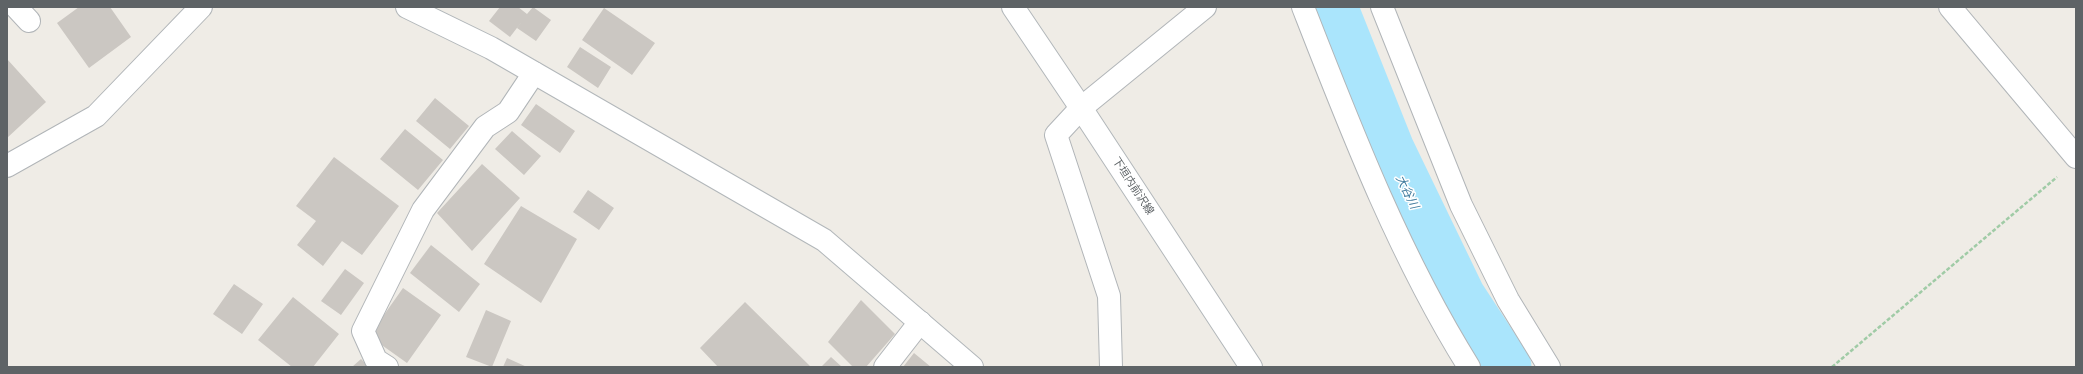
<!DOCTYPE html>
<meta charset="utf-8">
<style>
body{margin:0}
#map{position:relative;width:2083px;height:374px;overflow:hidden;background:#efece6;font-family:Raleway,sans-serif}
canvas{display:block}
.frame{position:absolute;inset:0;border:8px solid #5e6366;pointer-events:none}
</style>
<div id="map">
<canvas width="2083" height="374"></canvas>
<div class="frame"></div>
</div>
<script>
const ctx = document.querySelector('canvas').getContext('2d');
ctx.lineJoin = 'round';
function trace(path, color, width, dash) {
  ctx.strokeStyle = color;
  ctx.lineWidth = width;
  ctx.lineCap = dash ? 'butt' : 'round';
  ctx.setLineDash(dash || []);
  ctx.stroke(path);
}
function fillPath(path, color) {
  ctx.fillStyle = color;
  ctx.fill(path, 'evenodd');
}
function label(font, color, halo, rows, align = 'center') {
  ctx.font = font + ' Raleway,"Noto Sans JP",sans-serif';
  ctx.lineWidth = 3;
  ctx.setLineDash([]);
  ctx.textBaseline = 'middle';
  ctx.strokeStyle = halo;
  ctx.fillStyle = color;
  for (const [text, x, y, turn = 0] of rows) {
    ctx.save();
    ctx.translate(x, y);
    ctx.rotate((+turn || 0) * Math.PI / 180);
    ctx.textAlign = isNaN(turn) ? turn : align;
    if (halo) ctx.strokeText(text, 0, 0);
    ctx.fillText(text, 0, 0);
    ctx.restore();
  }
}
trace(new Path2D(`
 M1330 7 1387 150 1458 297 1504 367`), '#aae5fc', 55);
fillPath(new Path2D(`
 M79 7H110L131 37 89 68 57 23Z
 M500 7H518L527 14 533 7 551 20 536 41 517 28 523 20 510 37 489 21Z
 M604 8 655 43 632 75 582 40Z
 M580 47 611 67 598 88 567 67Z
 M7 59 46 102 7 138Z
 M435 98 469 126 450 149 416 121Z
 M536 104 575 131 560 153 521 125Z
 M405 129 443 160 418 190 380 159Z
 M512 131 541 156 524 175 495 149Z
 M334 157 399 206 362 255 342 241 323 266 297 245 316 221 296 206Z
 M482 164 520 198 472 251 437 213Z
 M588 190 614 208 599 230 573 212Z
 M521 206 577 239 541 303 484 264Z
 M431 245 480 284 459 312 410 273Z
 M345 269 364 283 341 315 321 301Z
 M234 284 263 304 242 334 213 314Z
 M403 288 441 315 407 363 369 336Z
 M293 297 339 334 313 367H292L258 340Z
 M861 300 895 334 866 367H853L828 342Z
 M745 302 811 367H718L700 348Z
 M486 310 511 321 492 367 466 357Z
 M914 353 931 367H903Z
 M831 357 842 367H821Z
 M507 358 527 367H503Z
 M361 359 369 367H352Z`), '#cbc7c2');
const street = new Path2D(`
 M16 7 29 21
 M1303 7C1351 130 1399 255 1469 367
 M1382 7 1461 205 1508 300 1549 367
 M1950 7 2076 157
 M7 166 96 116 201 7
 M387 367 376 360 363 331 423 210 485 127 508 112 534 73
 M885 367 920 322
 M1111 367 1109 296 1056 135 1081 108 1205 7`);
const secondary = new Path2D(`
 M407 7 491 48 824 240 972 367
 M1013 7 1081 108 1251 367`);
trace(street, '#b1b5b8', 24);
trace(secondary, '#b2b7ba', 24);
trace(new Path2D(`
 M1832 367 2057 177`), '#a0cba6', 2.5, [4, 2]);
trace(street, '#fff', 22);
trace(secondary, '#fff', 22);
label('11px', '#5e6366', '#fff', [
 ["下垣内前沢線",1133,186,57]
]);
label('italic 12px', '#407b9d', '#fff', [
 ["大谷川",1407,192,64]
]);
</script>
